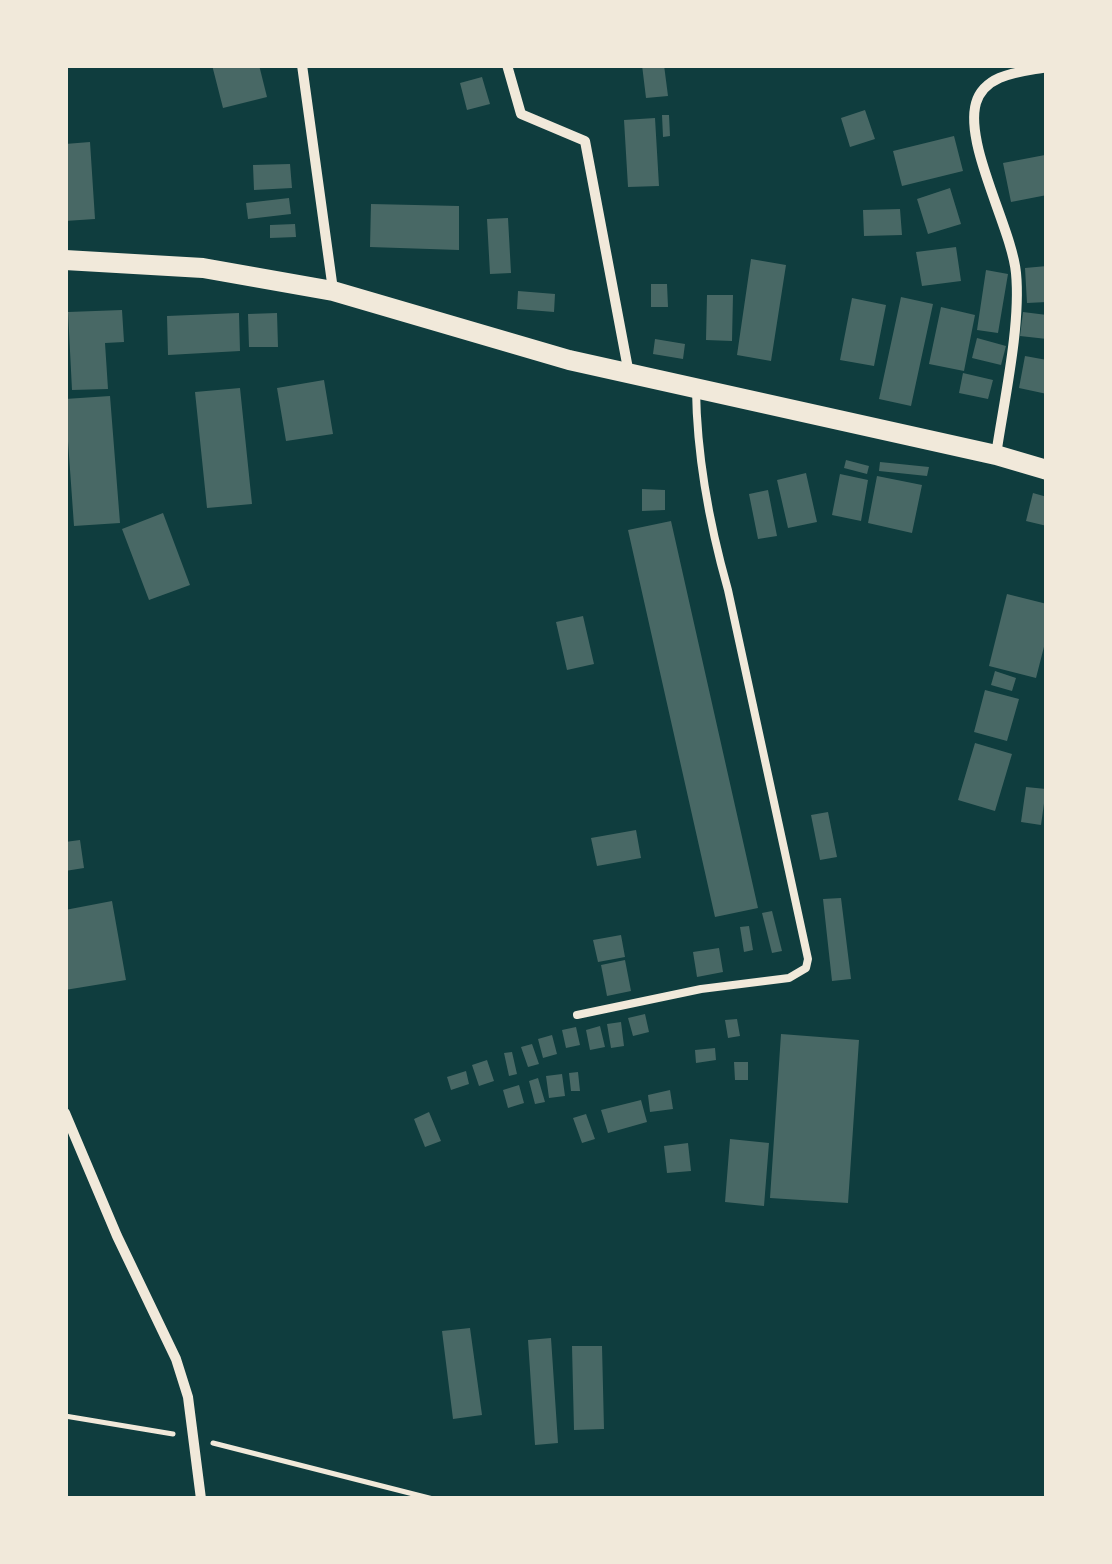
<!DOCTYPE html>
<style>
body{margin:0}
#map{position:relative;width:1112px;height:1564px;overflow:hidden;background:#0f3d3e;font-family:"Zilla Slab",serif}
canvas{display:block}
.frame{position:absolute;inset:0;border:68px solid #f1e9da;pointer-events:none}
</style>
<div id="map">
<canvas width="1112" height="1564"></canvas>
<div class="frame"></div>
</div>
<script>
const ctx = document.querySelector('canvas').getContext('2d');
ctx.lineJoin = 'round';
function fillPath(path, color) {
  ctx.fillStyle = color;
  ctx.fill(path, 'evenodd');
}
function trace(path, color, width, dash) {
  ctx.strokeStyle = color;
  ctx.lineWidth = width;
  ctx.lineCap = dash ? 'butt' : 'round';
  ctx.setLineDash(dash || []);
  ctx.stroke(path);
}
fillPath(new Path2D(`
 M212 65H259L267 97 223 108Z
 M642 65H664L668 96 646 98Z
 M482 77 490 104 467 110 460 83Z
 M865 110 875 139 850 147 841 118Z
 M662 115H669L670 136 663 137Z
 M655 118 659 186 628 187 624 120Z
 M954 136 963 171 902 186 893 151Z
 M90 142 95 219 65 221V144Z
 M1045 155 1047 195 1011 202 1003 163Z
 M290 164 292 188 254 190 253 165Z
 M950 188 961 224 928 234 917 199Z
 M289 198 291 214 248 219 246 203Z
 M371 204 459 206V250L370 247Z
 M900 209 902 235 864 236 863 210Z
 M508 218 511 273 490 274 487 219Z
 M295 224 296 237 270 238V225Z
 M956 247 961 281 922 286 916 252Z
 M751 259 786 265 771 361 737 355Z
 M1047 266V302L1027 303 1025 268Z
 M986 270 1008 274 998 333 977 330Z
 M651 284H667L668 307H651Z
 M518 291 555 294 554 312 517 309Z
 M707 295H733L732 341 706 340Z
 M901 297 933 304 911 406 879 399Z
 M852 298 886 305 874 366 840 360Z
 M941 307 975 315 964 371 929 364Z
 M122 310 124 342 105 343 108 389 72 390 68 312Z
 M1023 312 1047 315V339L1020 336Z
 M239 313 240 351 168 355 167 316Z
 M277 313 278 347H249L248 314Z
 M977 338 1006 346 1001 365 972 358Z
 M655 339 685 344 683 359 653 354Z
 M1025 356 1047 360V394L1019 388Z
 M963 373 993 380 988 399 959 393Z
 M324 380 333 434 286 441 277 388Z
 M240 388 252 504 207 508 195 392Z
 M110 396 120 523 74 526 65 399Z
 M846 460 869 466 867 474 844 468Z
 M880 462 929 467 927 476 879 471Z
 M806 473 817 522 788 528 777 480Z
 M840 474 868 480 861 521 832 515Z
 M877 476 922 485 912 533 868 523Z
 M642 489 665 490V510L642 511Z
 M768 490 777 536 758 539 749 494Z
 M1033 493 1047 497V526L1026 521Z
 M163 513 190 585 149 600 122 529Z
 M671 521 758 908 715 917 628 530Z
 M1007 594 1047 604V635L1036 678 989 666Z
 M583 616 594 664 567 670 556 622Z
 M995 671 1016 678 1012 691 991 685Z
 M985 690 1019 699 1007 741 974 732Z
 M975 743 1012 754 995 811 958 800Z
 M1026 787 1046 789 1041 825 1021 822Z
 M828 812 837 857 820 860 811 815Z
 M636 830 641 858 597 866 591 838Z
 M80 840 84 868 65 871V842Z
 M841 898 851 979 832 981 823 899Z
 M112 901 126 980 65 990V910Z
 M772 911 782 951 772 953 762 913Z
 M749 926 753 950 744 952 740 927Z
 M621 935 625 957 598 962 593 940Z
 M719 948 723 972 697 977 693 952Z
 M625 960 631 991 607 996 601 965Z
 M645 1014 649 1032 633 1036 628 1018Z
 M737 1019 740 1036 728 1038 725 1020Z
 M621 1022 624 1046 611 1048 607 1024Z
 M600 1026 605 1047 590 1050 586 1030Z
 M576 1027 580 1045 566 1048 562 1030Z
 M781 1034 859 1040 848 1203 770 1198Z
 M552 1035 557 1054 543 1058 538 1039Z
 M532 1044 539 1064 528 1067 521 1047Z
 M715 1048 716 1060 696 1063 695 1050Z
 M512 1052 517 1074 509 1076 504 1053Z
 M487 1060 494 1081 479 1086 472 1065Z
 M734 1062H748V1080H735Z
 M466 1071 469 1084 451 1090 447 1077Z
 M578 1072 580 1091H571L569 1073Z
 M562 1074 565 1096 549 1098 546 1076Z
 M538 1078 545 1102 535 1104 529 1081Z
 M519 1085 524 1103 508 1108 503 1090Z
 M670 1090 673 1109 650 1112 648 1095Z
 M641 1100 647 1122 608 1133 601 1110Z
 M429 1112 441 1141 425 1147 414 1119Z
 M586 1114 595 1139 582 1143 573 1118Z
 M730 1139 769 1143 764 1206 725 1202Z
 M688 1143 691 1171 667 1173 664 1146Z
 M470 1328 482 1415 453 1419 442 1331Z
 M551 1338 558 1443 535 1445 528 1340Z
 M572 1346H602L604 1429 574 1430Z`), '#486865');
trace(new Path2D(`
 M65 1416 173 1434
 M213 1443 433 1499`), '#f1e9da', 5);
trace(new Path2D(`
 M577 1015 701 989 789 978 806 968 808 959 728 590C709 523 697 459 696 390`), '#f1e9da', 8);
trace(new Path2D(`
 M302 65 333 290
 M507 65 521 114 585 141 629 374
 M996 455C1004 401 1021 325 1016 273 1012 229 964 145 976 103 985 73 1022 72 1047 67
 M65 1113 117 1236 176 1359 188 1397 201 1499`), '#f1e9da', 10);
trace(new Path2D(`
 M65 260 203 268 333 291 569 360 996 455 1047 470`), '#f1e9da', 20);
</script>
